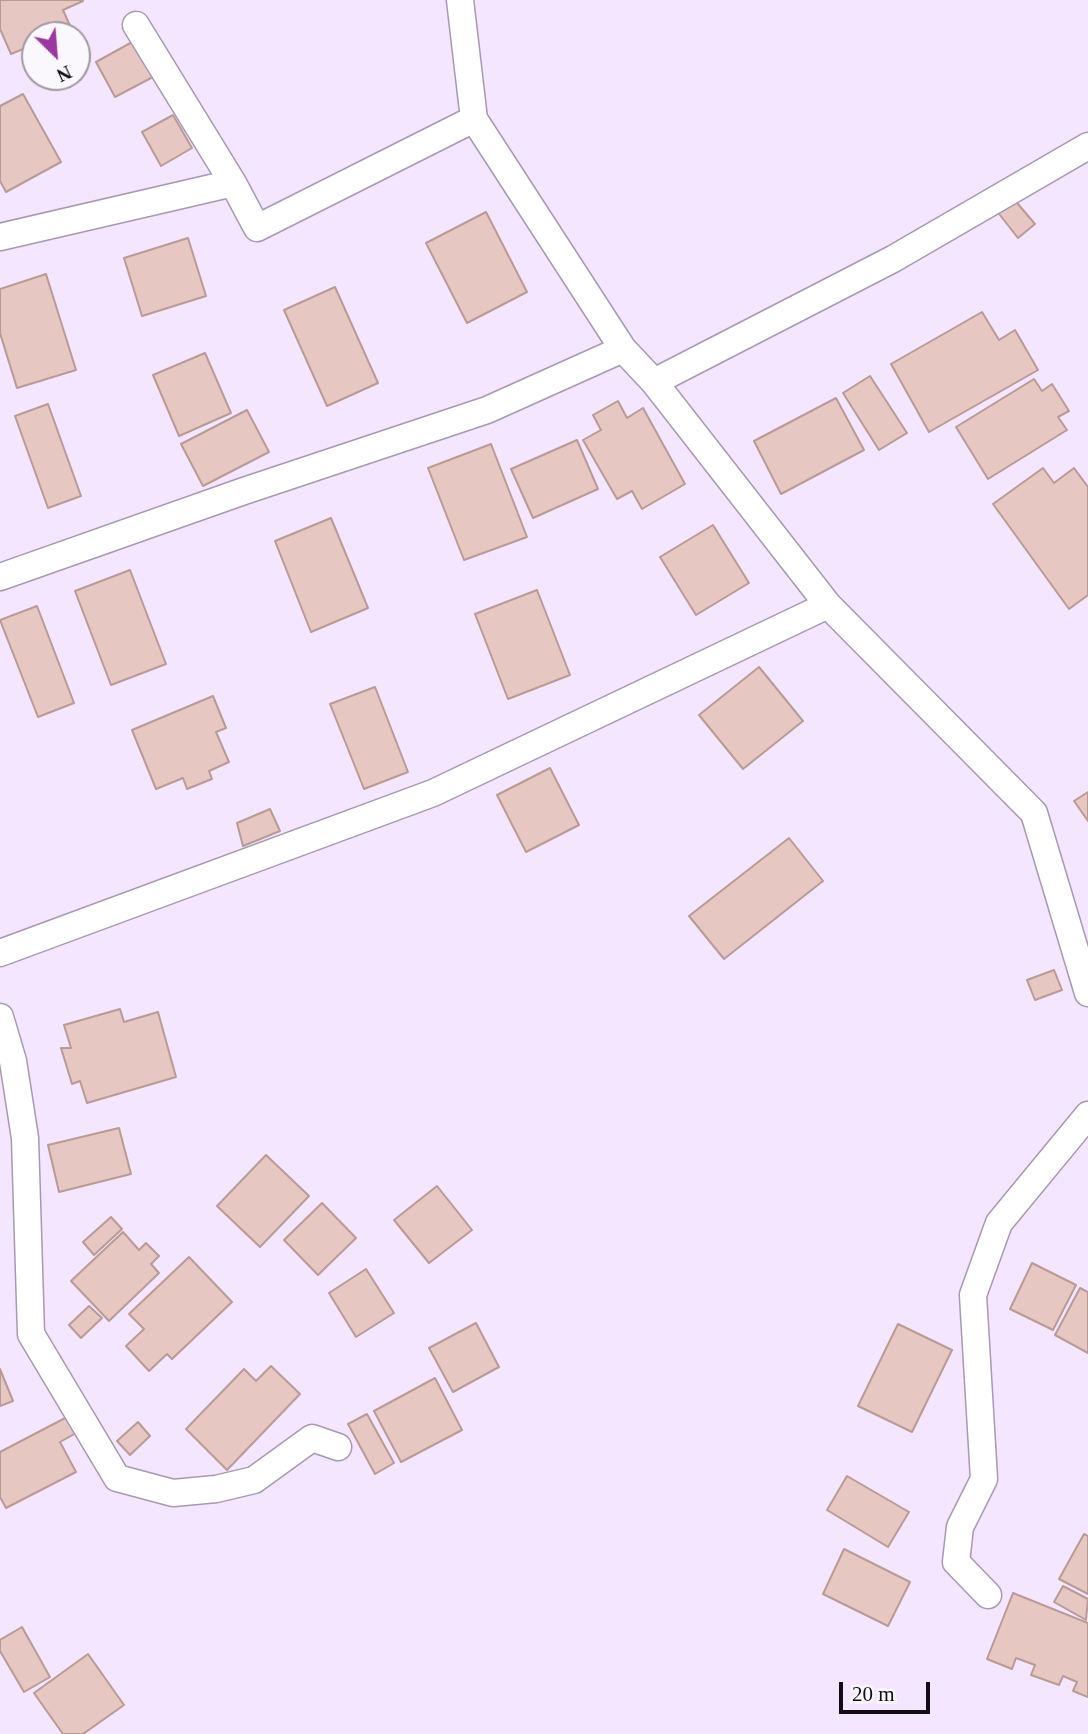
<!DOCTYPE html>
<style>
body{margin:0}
#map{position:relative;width:1088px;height:1734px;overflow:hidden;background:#f4e6ff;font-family:Georgia,serif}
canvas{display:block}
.north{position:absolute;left:21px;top:21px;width:70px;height:70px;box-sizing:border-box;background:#fbf8fd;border:2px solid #9e9aa0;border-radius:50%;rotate:155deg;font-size:19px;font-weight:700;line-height:28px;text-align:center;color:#120d15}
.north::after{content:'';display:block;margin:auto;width:24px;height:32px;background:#9a389f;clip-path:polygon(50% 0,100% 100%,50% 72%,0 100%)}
.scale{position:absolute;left:839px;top:1682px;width:91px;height:32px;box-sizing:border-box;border:4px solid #120d15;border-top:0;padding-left:9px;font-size:21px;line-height:24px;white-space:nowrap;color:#120d15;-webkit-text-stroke:5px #fbf8fd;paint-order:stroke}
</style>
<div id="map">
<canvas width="1088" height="1734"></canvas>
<div class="north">N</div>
<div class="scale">20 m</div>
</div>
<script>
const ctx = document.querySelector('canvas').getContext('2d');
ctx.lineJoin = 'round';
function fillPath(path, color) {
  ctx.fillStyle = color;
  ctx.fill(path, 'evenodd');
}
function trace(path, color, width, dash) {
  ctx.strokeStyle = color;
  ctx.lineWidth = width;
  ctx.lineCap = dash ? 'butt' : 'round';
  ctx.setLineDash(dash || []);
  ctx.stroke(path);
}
const building = new Path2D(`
 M0 0H82L83 1 63 10 71 28 55 35H35V44L11 54 0 29Z
 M134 41 153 77 115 97 96 62Z
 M23 94 61 162 6 192 0 181V106Z
 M173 115 192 148 161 166 142 132Z
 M1012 197 1035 224 1018 238 996 210Z
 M486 212 527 292 467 323 426 243Z
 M188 238 206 296 142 316 124 258Z
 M46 274 76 370 17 388 0 333V289Z
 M335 287 378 383 327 406 284 310Z
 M982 312 999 340 1015 330 1038 370 929 432 891 364Z
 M205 353 231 413 179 436 153 375Z
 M870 376 907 433 879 450 843 393Z
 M1034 379 1042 391 1052 384 1069 411 1058 417 1067 430 988 479 956 427Z
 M836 398 864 450 781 494 754 441Z
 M618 401 627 418 643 408 685 484 642 509 632 491 617 499 583 440 601 430 593 415Z
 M48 404 81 496 48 508 15 416Z
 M247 410 269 452 203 486 181 444Z
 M577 440 598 489 533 518 511 469Z
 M491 444 527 537 464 560 428 468Z
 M1043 468 1054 483 1074 468 1088 487V595L1069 609 993 504Z
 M331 518 368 608 311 632 275 541Z
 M713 525 749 583 696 615 660 557Z
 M130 570 166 664 111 685 75 591Z
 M537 590 570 675 508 699 475 614Z
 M37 606 74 703 38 717 0 620Z
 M759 667 803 721 743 769 699 715Z
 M375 687 408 772 364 789 330 704Z
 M213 696 226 728 216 732 229 762 209 771 212 779 187 789 183 778 156 789 132 730Z
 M550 768 579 825 526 852 497 795Z
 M1088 792V821L1074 801Z
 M270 809 280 831 243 846 237 823Z
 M789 838 823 881 724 959 689 916Z
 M1054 970 1062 990 1035 1000 1027 980Z
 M120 1009 124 1022 158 1012 176 1077 87 1103 80 1081 72 1084 61 1048H71L64 1025Z
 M119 1128 131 1174 59 1192 48 1145Z
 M266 1155 309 1196 260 1247 217 1206Z
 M437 1186 472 1230 429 1263 394 1220Z
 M322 1203 356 1238 318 1275 284 1240Z
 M111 1217 122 1229 94 1255 83 1242Z
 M123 1232 139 1250 146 1243 159 1256 151 1264 159 1273 109 1321 71 1281Z
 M189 1257 232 1302 172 1359 167 1354 149 1371 126 1346 144 1329 129 1314Z
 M1032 1263 1076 1285 1053 1330 1010 1309Z
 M366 1269 394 1313 356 1337 329 1293Z
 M1080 1288 1088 1292V1353L1055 1335Z
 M89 1306 102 1318 81 1338 69 1325Z
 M476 1323 499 1367 453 1392 429 1348Z
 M898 1324 952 1350 912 1432 858 1406Z
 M271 1366 300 1394 227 1470 186 1429 244 1369 256 1381Z
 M0 1369 13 1401 0 1406Z
 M435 1378 462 1430 401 1462 374 1411Z
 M367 1414 394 1463 375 1474 348 1424Z
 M69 1416 78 1432 60 1442 76 1472 6 1508 0 1497V1452Z
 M138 1422 150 1436 130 1455 117 1441Z
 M847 1476 909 1512 888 1547 827 1510Z
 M1084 1534 1088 1536V1594L1059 1579Z
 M844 1549 910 1582 888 1626 823 1594Z
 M1063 1586 1088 1599 1086 1620 1054 1602Z
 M1013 1593 1088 1623V1697L1073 1691 1077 1682 1063 1676 1059 1685 1031 1675 1035 1665 1016 1658 1012 1669 987 1659Z
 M22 1627 50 1677 24 1692 0 1651V1640Z
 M88 1654 124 1705 83 1734H63L34 1693Z`);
fillPath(building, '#e6c7c1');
trace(building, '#b99b96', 2);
const street = new Path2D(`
 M460 0 474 119 623 349 654 382 828 605 1034 813 1088 993
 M233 183 257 228 474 119
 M0 237 233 183 136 25
 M654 382 893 259 1088 146
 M0 577 244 491 487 410 623 349
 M0 953 433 793 828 605
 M0 1017 13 1061 25 1138 31 1334 117 1478 173 1493 216 1489 254 1480 312 1438 338 1447
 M988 1595 956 1562 960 1527 984 1479 973 1295 999 1223 1088 1115`);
trace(street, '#a699b1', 29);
trace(street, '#fff', 26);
</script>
